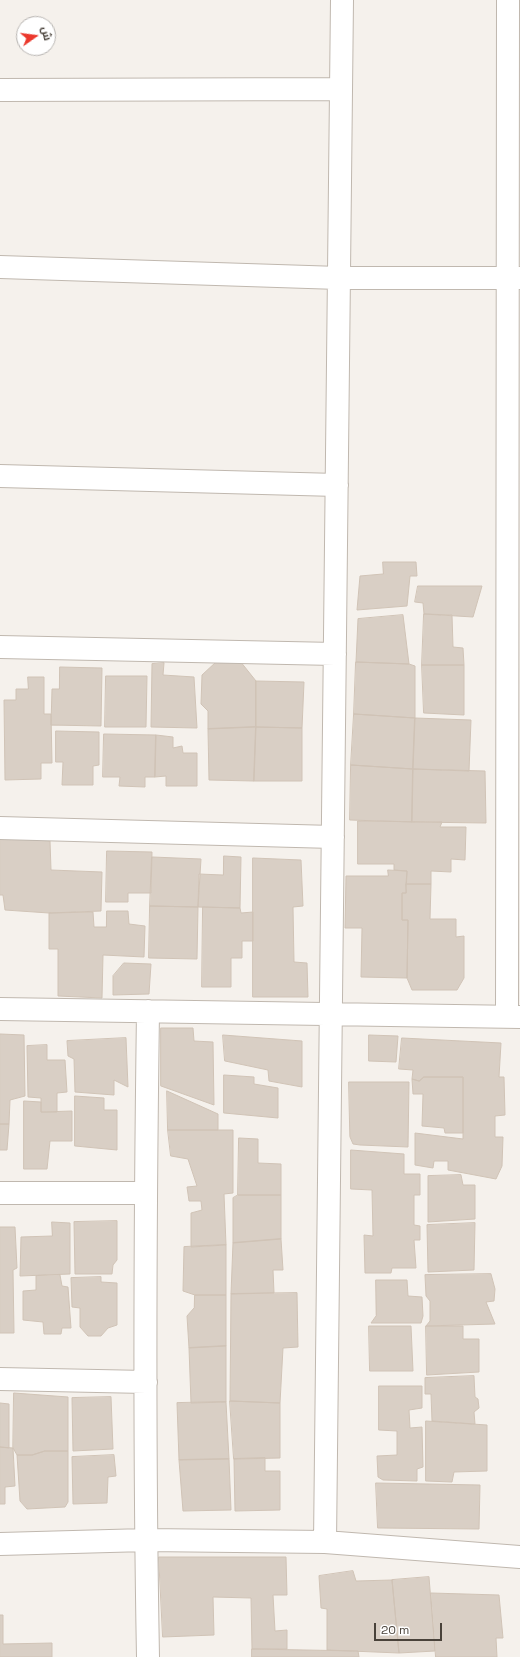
<!DOCTYPE html>
<meta charset="utf-8">
<style>
body{margin:0}
#map{position:relative;width:520px;height:1657px;overflow:hidden;background:#f5f1ec;font-family:"Space Grotesk",Cairo,sans-serif}
canvas{display:block}
.north{position:absolute;left:16px;top:16px;width:40px;height:40px;box-sizing:border-box;background:#fff;border:1px solid #b6b3b0;border-radius:50%;rotate:76deg;font-size:11px;font-weight:700;line-height:16px;text-align:center;color:#49423a}
.north::after{content:'';display:block;margin:auto;width:14px;height:18px;background:#eb382c;clip-path:polygon(50% 0,100% 100%,50% 72%,0 100%)}
.scale{position:absolute;left:374px;top:1623px;width:68px;height:18px;box-sizing:border-box;border:2px solid #49423a;border-top:0;padding-left:5px;font-size:12px;line-height:14px;white-space:nowrap;color:#49423a;-webkit-text-stroke:3px #fff;paint-order:stroke}
</style>
<div id="map">
<canvas width="520" height="1657"></canvas>
<div class="north">ش</div>
<div class="scale">20 m</div>
</div>
<script>
const ctx = document.querySelector('canvas').getContext('2d');
ctx.lineJoin = 'round';
function fillPath(path, color) {
  ctx.fillStyle = color;
  ctx.fill(path, 'evenodd');
}
function trace(path, color, width, dash) {
  ctx.strokeStyle = color;
  ctx.lineWidth = width;
  ctx.lineCap = dash ? 'butt' : 'round';
  ctx.setLineDash(dash || []);
  ctx.stroke(path);
}
const building = new Path2D(`
 M383 562H416L417 576H410L407 606 357 610 360 576 383 574Z
 M418 586H482L473 617 424 614 423 603 415 602Z
 M424 614 452 615 453 647 463 648 464 665H422Z
 M403 615 409 664 356 662 358 619Z
 M240 661 256 681V727L208 729V711L201 704 202 675 216 662Z
 M356 662 409 664 415 666V718L354 714Z
 M164 663 163 675 194 677 197 728 151 727 152 664Z
 M422 665H464V715L424 713Z
 M60 667 102 668 101 726 51 725 52 689H59Z
 M106 676H147L146 727H105Z
 M28 677H44V714H51L52 763H41V779L5 780 4 700H16V689H28Z
 M256 681 304 682 302 728 256 727Z
 M354 714 415 718 413 769 351 765Z
 M415 718 471 720 469 771 413 769Z
 M256 727 302 728V781H254Z
 M256 727 254 781 209 780 208 729Z
 M56 731 99 732V765L93 766V785H62L63 762H56Z
 M104 734 156 735 155 777H145V787L119 786 120 777H103Z
 M156 735 173 737V748L182 746 183 753H197V786H166V776L155 777Z
 M351 765 413 769 412 822 350 820Z
 M413 769 485 771 486 823 412 822Z
 M358 821 442 822 440 827H466L465 860 451 859V872L431 871V884H406L407 871 394 870V864H358Z
 M0 838 50 841 51 870 102 872 101 911 49 913 5 910 3 895H0Z
 M107 851 152 852 151 893H128V902H106Z
 M224 856 241 857 240 908 198 907 199 874 223 875Z
 M152 857 201 859 198 907 150 906Z
 M253 858 301 860 303 906 293 907 294 962 307 963 308 997H253Z
 M388 870 407 871 406 893H402V920H408L407 978 361 977 362 928H345L346 876H388Z
 M406 884H431L430 919H456V937L464 936V978L457 990H412L407 978 408 920H402V893H406Z
 M150 906 198 907 197 959 149 958Z
 M203 907 240 908 241 913 253 912V941H242V958H231V987H202Z
 M107 911H128L129 924 145 926 144 957 103 955 102 998 58 996V949H49V913L93 912 94 927H106Z
 M124 963 151 964 149 994 113 995V976Z
 M161 1028H193L194 1041 213 1042 214 1105 161 1086Z
 M0 1034 24 1035 25 1096 10 1100 9 1124H0Z
 M223 1035 302 1041V1087L269 1081 268 1070 225 1061Z
 M369 1035 398 1036 396 1062 369 1061Z
 M126 1038 128 1087 114 1080V1095L75 1092 74 1059 68 1056 67 1041Z
 M402 1038 501 1043 499 1077H504L505 1115 495 1116V1137H503L502 1166 496 1179 448 1170V1161H434L433 1168 415 1165V1133L463 1139V1077H424L419 1081 412 1079 413 1070 399 1069Z
 M47 1045V1060H65L67 1092 57 1093V1112H41V1098L28 1097 27 1046Z
 M224 1075 254 1077V1084L278 1088V1118L224 1113Z
 M424 1077H463V1133H445L444 1128 422 1126 423 1094H413L412 1079 419 1081Z
 M349 1082H409L408 1147 360 1145 353 1144 350 1137Z
 M167 1091 218 1114V1130H168Z
 M75 1096 104 1098V1110H117V1150L75 1146Z
 M24 1101 41 1102V1112L72 1111V1141H50L47 1169H24Z
 M0 1124H9L7 1150H0Z
 M168 1130H233V1193L224 1194 226 1245 191 1247V1213L202 1210 201 1201H189L187 1187 197 1186 188 1159 171 1156Z
 M239 1138 258 1139V1163L281 1164V1195H238Z
 M351 1150 404 1154V1174H420V1195H414V1225L420 1226V1240H414L416 1268H392L391 1273H365L364 1235 373 1236 372 1190 351 1189Z
 M461 1175 463 1185H475V1219L428 1222V1176Z
 M238 1195H281V1239L233 1243V1198Z
 M117 1221V1260L113 1265 112 1274H75L74 1222Z
 M52 1222 70 1223V1274L20 1276 21 1237 52 1236Z
 M475 1223 474 1270 428 1272 427 1225Z
 M0 1227H15L17 1268 13 1270 14 1333H0Z
 M281 1239 283 1270H273L274 1293 231 1294 233 1243Z
 M226 1245V1295H195L183 1291 184 1247Z
 M491 1274 495 1289 494 1301 486 1302 495 1324 426 1326 430 1321V1301L426 1296 425 1275Z
 M60 1275 62 1286 68 1287 71 1328H62L61 1334H44L43 1322 23 1320V1291L36 1290V1276Z
 M101 1277V1282L117 1283V1325L108 1328 101 1336H88L80 1327V1308L72 1307 71 1278Z
 M376 1280H407L408 1296 422 1297 423 1316 421 1323H371L376 1316Z
 M297 1293 298 1347 283 1348 280 1403 230 1401 231 1294Z
 M195 1295H226V1346L189 1348 187 1316 194 1308Z
 M369 1326H411L413 1371H370Z
 M426 1326H463V1339H479V1372L427 1375Z
 M226 1346V1402L191 1403 189 1348Z
 M474 1376 475 1397 478 1399 479 1408 474 1412 475 1424 432 1421 431 1394H425V1378Z
 M379 1386H422V1408L409 1410 410 1428 422 1427 423 1467 417 1469V1481L383 1480 378 1477 377 1456 397 1455V1431L379 1430Z
 M14 1393 68 1397V1451H45L32 1455H17L13 1448Z
 M111 1397 113 1449 73 1451 72 1398Z
 M230 1401 280 1403V1458L234 1459Z
 M226 1402 229 1459 179 1460 177 1403Z
 M0 1403 9 1404V1448L0 1447Z
 M426 1421 487 1425V1471L454 1472 452 1482 426 1481Z
 M0 1447 13 1448 15 1486 5 1487V1504H0Z
 M45 1451H68V1502L65 1507 27 1509 20 1501 17 1455H32Z
 M114 1455 116 1476 108 1477 107 1503 73 1504 72 1457Z
 M265 1458V1471H280V1510L235 1511 234 1459Z
 M229 1459 231 1510 183 1511 179 1460Z
 M376 1483 480 1485 479 1529 378 1528Z
 M159 1557H286L287 1595H273L275 1631 287 1630V1649H252L251 1598 213 1597 214 1635 163 1637Z
 M353 1571 356 1581 392 1580 399 1653 327 1650V1609L321 1608 319 1576Z
 M429 1577 435 1651 399 1653 392 1580Z
 M431 1593 499 1595 503 1638H496L497 1657H436Z
 M0 1615H3V1644L52 1643V1657H0Z
 M252 1649 358 1651 359 1657H252Z`);
fillPath(building, '#d9cfc5');
trace(building, '#d0c3b6', 1);
const street = new Path2D(`
 M0 90 341 89
 M0 267 339 278H520
 M0 476 337 485
 M0 647 335 654
 M0 828 333 837
 M0 1009 520 1017
 M507 1016 508 0
 M0 1193H146
 M0 1379 146 1382
 M325 1542 342 0
 M0 1544 146 1540 325 1542 520 1557
 M148 1657C144 1442 145 1227 148 1011`);
trace(street, '#c0b8af', 24);
trace(street, '#fff', 22);
</script>
